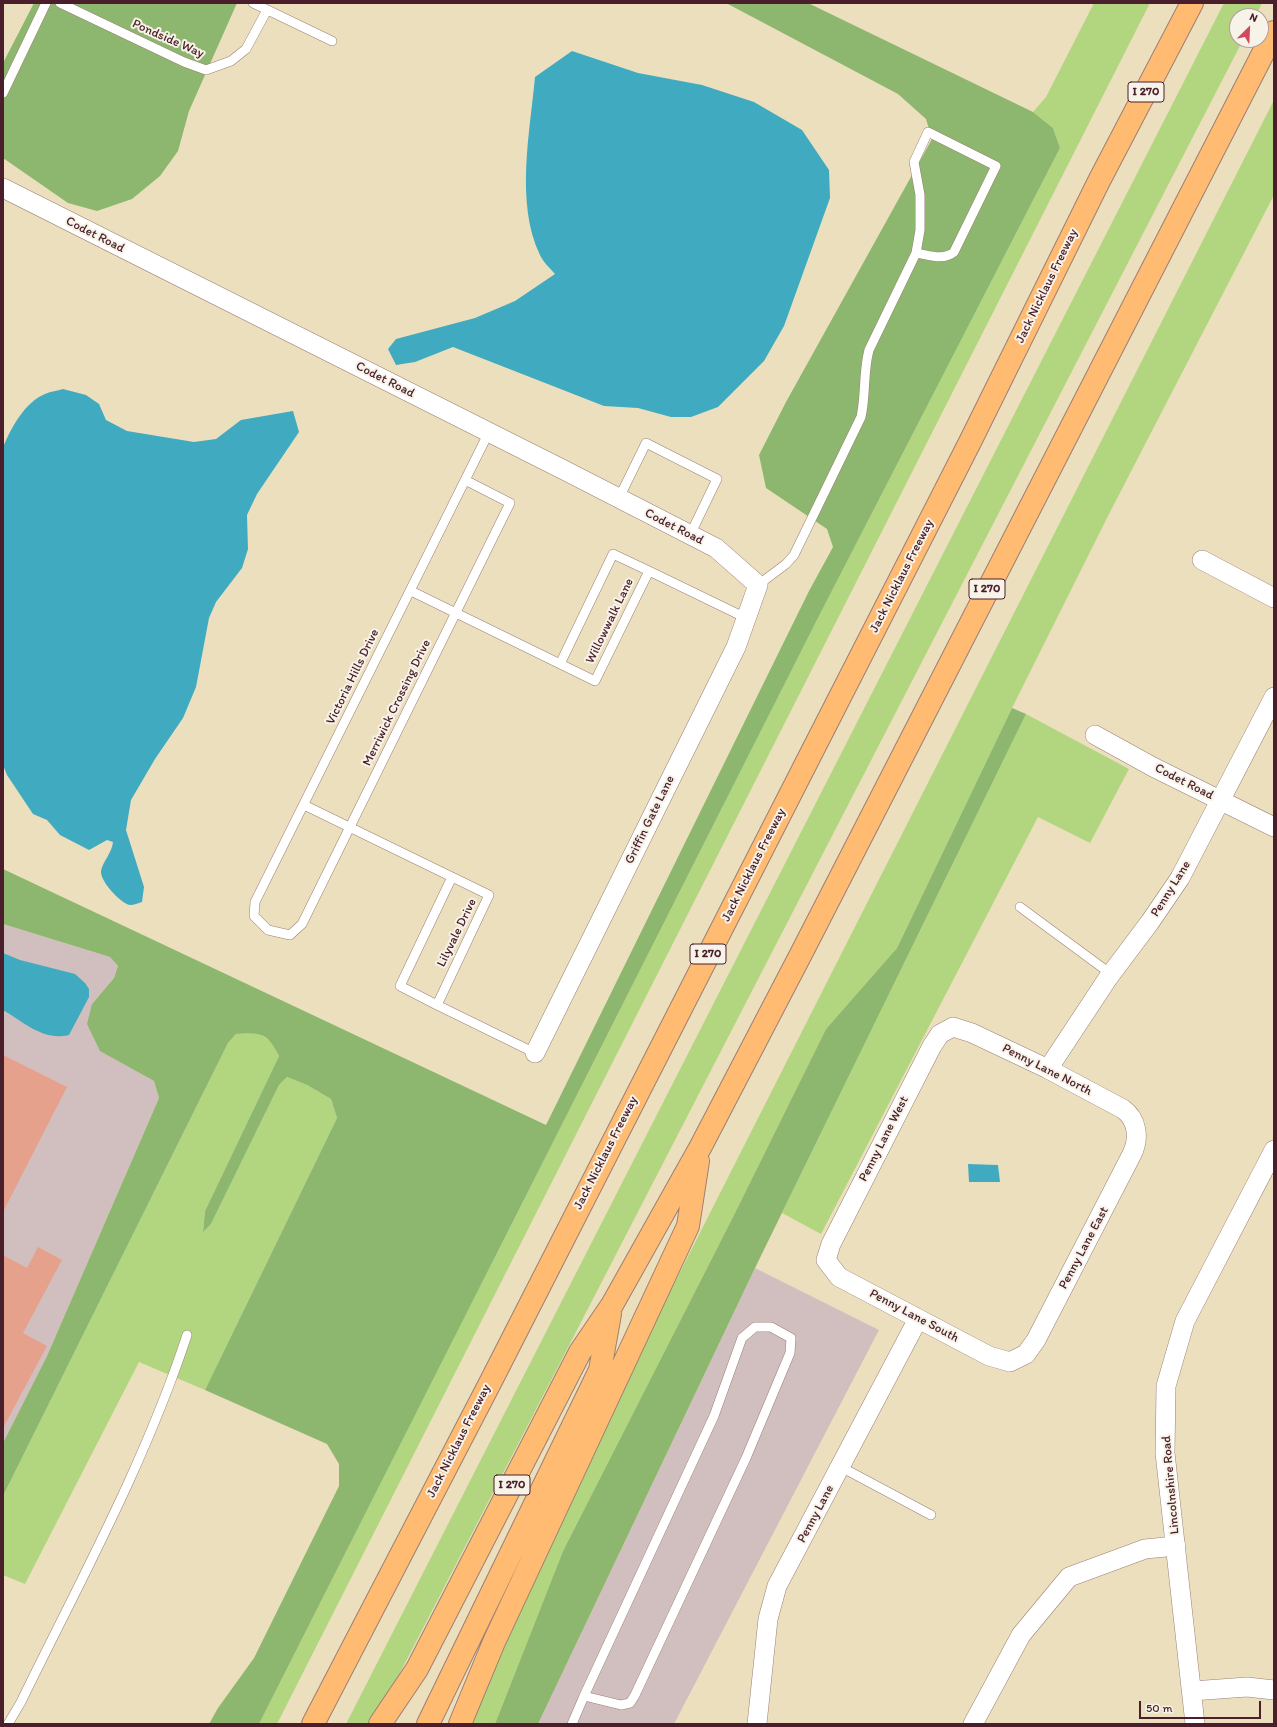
<!DOCTYPE html>
<style>
body{margin:0}
#map{position:relative;width:1277px;height:1727px;overflow:hidden;background:#ecdfbe;font-family:Itim,sans-serif}
canvas{display:block}
.frame{position:absolute;inset:0;border:4px solid #4a1f2b;pointer-events:none}
.north{position:absolute;left:1229px;top:8px;width:40px;height:40px;box-sizing:border-box;background:#f7f3e8;border:1px solid #b29e9c;border-radius:50%;rotate:24deg;font-size:11px;font-weight:700;line-height:16px;text-align:center;color:#4a1f2b}
.north::after{content:'';display:block;margin:auto;width:14px;height:18px;background:#d1495b;clip-path:polygon(50% 0,100% 100%,50% 72%,0 100%)}
.scale{position:absolute;left:1139px;top:1701px;width:122px;height:18px;box-sizing:border-box;border:2px solid #4a1f2b;border-top:0;padding-left:5px;font-size:12px;line-height:14px;white-space:nowrap;color:#4a1f2b;-webkit-text-stroke:3px #f7f3e8;paint-order:stroke}
</style>
<div id="map">
<canvas width="1277" height="1727"></canvas>
<div class="frame"></div>
<div class="north">N</div>
<div class="scale">50 m</div>
</div>
<script>
const ctx = document.querySelector('canvas').getContext('2d');
ctx.lineJoin = 'round';
function fillPath(path, color) {
  ctx.fillStyle = color;
  ctx.fill(path, 'evenodd');
}
function trace(path, color, width, dash) {
  ctx.strokeStyle = color;
  ctx.lineWidth = width;
  ctx.lineCap = dash ? 'butt' : 'round';
  ctx.setLineDash(dash || []);
  ctx.stroke(path);
}
function label(font, color, halo, rows, align = 'center') {
  ctx.font = font + ' Itim,sans-serif';
  ctx.lineWidth = 4;
  ctx.setLineDash([]);
  ctx.textBaseline = 'middle';
  ctx.strokeStyle = halo;
  ctx.fillStyle = color;
  for (const [text, x, y, turn = 0] of rows) {
    ctx.save();
    ctx.translate(x, y);
    ctx.rotate((+turn || 0) * Math.PI / 180);
    ctx.textAlign = isNaN(turn) ? turn : align;
    if (halo) ctx.strokeText(text, 0, 0);
    ctx.fillText(text, 0, 0);
    ctx.restore();
  }
}
fillPath(new Path2D(`
 M3 924 110 957 118 966 114 978 92 1004 101 1051 154 1081 159 1098 47 1356 3 1443Z
 M755 1268 879 1330 674 1724H538Z`), '#d1bfbf');
fillPath(new Path2D(`
 M1094 3H1150L277 1724H259L819 616 1060 148 1053 128 1033 112 1046 97Z
 M1224 3H1262L1256 16H1237V40H1243L389 1694 372 1724H346Z
 M1274 100V195L1109 514 1012 708 897 948 826 1029 733 1217 563 1551 495 1724H467L601 1428Z
 M1026 714 1129 769 1090 843 1038 817 821 1234 782 1213Z
 M257 1032 273 1043 279 1056 205 1211 203 1231 211 1224 279 1085 287 1077 307 1085 331 1099 337 1118 205 1390 139 1362 25 1584 3 1575V1496L228 1043 236 1034Z`), '#b2d67f');
fillPath(new Path2D(`
 M34 3H237L189 111 178 151 160 176 132 199 97 211 68 203 3 158V63Z
 M726 3H808L1033 112 1053 128 1060 148 819 616 259 1724H209L218 1708 254 1658 339 1486V1464L327 1444 205 1390 337 1118 331 1099 307 1085 287 1077 279 1085 211 1224 203 1232 205 1211 279 1056C268 1033 260 1032 236 1034L228 1043 3 1496V1443L47 1356 159 1098 154 1081 100 1051 87 1024 92 1004 114 978 118 966 110 957 3 924V869L546 1125 809 591 833 547 827 529 766 488 759 455 786 402 932 139 926 119 898 94Z
 M1012 708 1026 714 755 1268 538 1724H495L563 1551 733 1217 826 1029 897 948Z`), '#8db76e');
fillPath(new Path2D(`
 M572 51 638 73 702 85 754 102 802 130 829 170 830 198 784 326 764 361 718 407 691 417H671L638 408 604 406 453 347 415 362 396 365 388 349 396 339 475 318 515 301 555 274C550 268 543 262 540 255 515 203 530 132 535 77Z
 M63 389 86 395 99 404 106 420 127 431 194 442 216 439 241 420 293 411 299 432 257 494 247 515 248 549 242 568 216 602 209 618 196 687 183 718 155 759 131 800 126 830 144 887 142 902C138 903 134 905 130 905 120 903 100 881 101 871 103 861 112 853 113 842L107 840 89 850 60 835 47 820 33 814 7 775 3 765V448C10 429 25 402 45 394 51 391 57 391 63 389Z
 M3 953 20 960 75 974 85 983 89 989V997L69 1035C43 1041 25 1023 3 1010Z
 M968 1164 998 1165 1000 1182H969Z`), '#40aac0');
fillPath(new Path2D(`
 M3 1055 67 1087 3 1212Z
 M38 1247 62 1260 23 1333 47 1346 3 1428V1255L27 1268Z`), '#e6a18c');
const service = new Path2D(`
 M60 3 184 62 206 70 231 61 246 49 267 10
 M253 3 332 41
 M3 93 46 3
 M465 480 510 503 302 924 290 935 268 930 254 916 255 902 489 432
 M619 498 646 443 717 479 690 535
 M758 585 786 564 794 555 861 417C866 395 863 372 869 350L916 253 920 230V195L914 162 928 132 996 166 954 252C943 261 929 255 916 253
 M411 591 595 681 649 571 746 618
 M560 664 613 554 649 571
 M304 805 489 895 437 1005 535 1053
 M1020 907 1111 974
 M437 1005 400 986 452 877
 M841 1467 931 1515
 M8 1724 21 1702C80 1581 145 1463 187 1335
 M572 1724 584 1696 714 1416 742 1338 755 1327H771L791 1338 790 1353 746 1458 635 1695 630 1703 621 1705 584 1696`);
const minor = new Path2D(`
 M3 188 562 469 716 548 758 585 736 647 535 1053
 M1202 560 1274 598
 M1095 735 1153 767 1274 827
 M953 1027 972 1033 1048 1069 1123 1109C1137 1119 1140 1138 1132 1154L1036 1340 1026 1354 1010 1362 989 1356 839 1277 826 1260 831 1244 932 1046 940 1034Z
 M1048 1069 1108 978 1150 922 1180 878 1274 697
 M1192 1691 1247 1687 1274 1690
 M757 1724 768 1619 777 1586 918 1319
 M973 1724 1021 1635 1069 1577 1145 1549 1176 1546
 M1195 1724 1165 1453 1166 1386 1185 1321 1274 1150`);
const motorway = new Path2D(`
 M313 1724 490 1383 970 442 1099 181 1192 3
 M380 1724 417 1669 580 1352 612 1305 701 1146 801 954 1274 32
 M428 1724 600 1370 610 1314
 M460 1724 494 1642 688 1226 698 1161`);
trace(service, '#9b7f74', 10);
trace(minor, '#9b7f74', 20);
trace(motorway, '#9b7f74', 24);
trace(service, '#fff', 9);
trace(minor, '#fff', 19);
trace(motorway, '#febb71', 22);
for (const [x, y, w] of [
 [1146,92,36],
 [987,589,36],
 [708,954,36],
 [512,1485,36]
]) {
  const box = new Path2D();
  box.roundRect(x - w / 2, y - 10, w, 20, 3);
  ctx.fillStyle = '#f7f3e8';
  ctx.fill(box);
  trace(box, '#4a1f2b', 1);
}
label('bold 12px', '#4a1f2b', null, [
 ["I 270",1146,92],
 ["I 270",987,589],
 ["I 270",708,954],
 ["I 270",512,1485]
]);
label('13px', '#4a1f2b', '#f7f3e8', [
 ["Pondside Way",168,39,24],
 ["Codet Road",95,235,27],
 ["Jack Nicklaus Freeway",1047,286,-64],
 ["Codet Road",385,380,27],
 ["Codet Road",674,527,27],
 ["Jack Nicklaus Freeway",902,576,-63],
 ["Willowwalk Lane",610,621,-64],
 ["Victoria Hills Drive",353,677,-64],
 ["Merriwick Crossing Drive",397,703,-64],
 ["Codet Road",1184,782,27],
 ["Griffin Gate Lane",650,820,-64],
 ["Jack Nicklaus Freeway",754,865,-63],
 ["Penny Lane",1171,889,-58],
 ["Lilyvale Drive",457,933,-64],
 ["Penny Lane North",1047,1070,27],
 ["Penny Lane West",884,1139,-63],
 ["Jack Nicklaus Freeway",606,1153,-63],
 ["Penny Lane East",1084,1248,-62],
 ["Penny Lane South",914,1316,28],
 ["Jack Nicklaus Freeway",459,1441,-63],
 ["Lincolnshire Road",1171,1485,-95],
 ["Penny Lane",816,1514,-62]
]);
</script>
